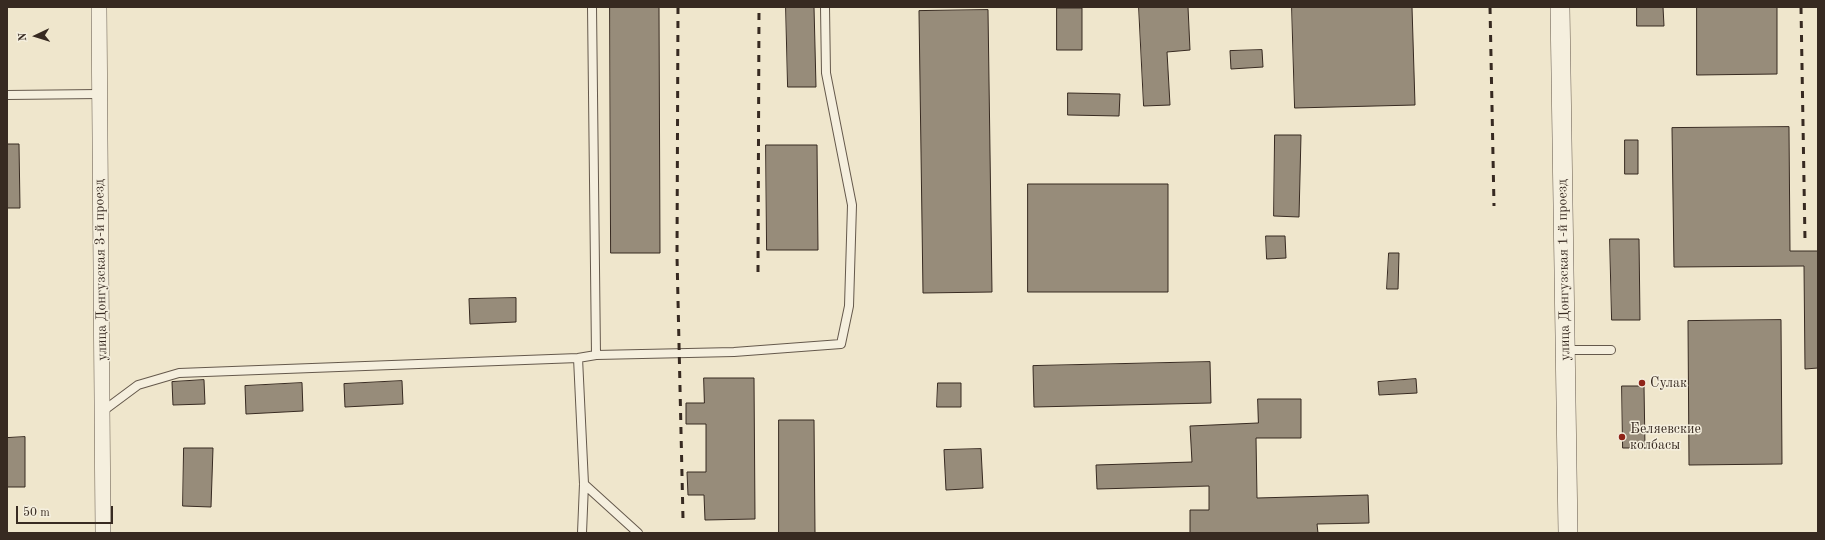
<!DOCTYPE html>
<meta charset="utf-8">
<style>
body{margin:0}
#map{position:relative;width:1825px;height:540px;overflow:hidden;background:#efe6cc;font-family:"Old Standard TT",serif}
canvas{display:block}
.frame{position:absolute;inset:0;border:8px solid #372a21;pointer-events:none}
.north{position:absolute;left:16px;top:16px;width:40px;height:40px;-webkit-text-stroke:3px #f5efde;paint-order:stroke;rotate:266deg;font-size:11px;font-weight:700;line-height:16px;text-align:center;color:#372a21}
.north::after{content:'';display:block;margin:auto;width:14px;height:18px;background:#372a21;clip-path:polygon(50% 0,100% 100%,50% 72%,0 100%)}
.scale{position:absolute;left:16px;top:506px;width:97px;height:18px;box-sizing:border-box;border:2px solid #372a21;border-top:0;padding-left:5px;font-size:12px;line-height:14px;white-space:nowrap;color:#372a21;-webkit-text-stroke:3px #f5efde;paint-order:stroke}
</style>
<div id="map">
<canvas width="1825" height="540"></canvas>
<div class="frame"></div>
<div class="north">N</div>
<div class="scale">50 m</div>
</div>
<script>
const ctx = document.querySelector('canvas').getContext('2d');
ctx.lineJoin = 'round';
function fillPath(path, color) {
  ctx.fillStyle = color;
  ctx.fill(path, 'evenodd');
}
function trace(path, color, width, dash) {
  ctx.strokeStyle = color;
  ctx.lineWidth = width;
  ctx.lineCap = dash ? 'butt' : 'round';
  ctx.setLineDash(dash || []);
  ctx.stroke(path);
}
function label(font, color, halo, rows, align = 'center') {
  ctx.font = font + ' "Old Standard TT",serif';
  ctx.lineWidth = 3;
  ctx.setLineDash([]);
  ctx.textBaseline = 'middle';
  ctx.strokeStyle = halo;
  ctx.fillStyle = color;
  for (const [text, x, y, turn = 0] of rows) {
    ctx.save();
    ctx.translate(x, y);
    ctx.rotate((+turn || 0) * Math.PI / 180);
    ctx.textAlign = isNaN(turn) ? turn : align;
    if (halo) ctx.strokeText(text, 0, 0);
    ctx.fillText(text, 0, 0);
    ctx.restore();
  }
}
const building = new Path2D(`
 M610 7H659L660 253H611Z
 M786 7H814L816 87H788Z
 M1139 7H1188L1190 50 1167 52 1170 105 1144 106Z
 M1292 7H1412L1415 105 1295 108Z
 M1637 7H1663L1664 26H1637Z
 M1697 7H1777V74L1697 75Z
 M1057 8H1082V50H1057Z
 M988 10 992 292 923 293 919 11Z
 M1262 50 1263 67 1231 69 1230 51Z
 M1068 93 1120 94 1119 116 1068 115Z
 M1789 127 1790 251H1818V368L1805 369 1804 266 1674 267 1672 128Z
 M1275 135H1301L1299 217 1274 216Z
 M1625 140H1638V174H1625Z
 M7 144H19L20 208H7Z
 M766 145H817L818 250H767Z
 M1028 184H1168V292H1028Z
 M1266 236H1285L1286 258 1267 259Z
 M1610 239H1639L1640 320H1612Z
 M1389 253H1399L1398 289H1387Z
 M516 298V322L470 324 469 299Z
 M1781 320 1782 464 1689 465 1688 321Z
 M1210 362 1211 403 1034 407 1033 366Z
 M704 378H754L755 519 705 520 704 495H688L687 472H706V424H686V403H704Z
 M1416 379 1417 393 1379 395 1378 382Z
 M204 380 205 404 173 405 172 382Z
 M402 381 403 404 345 407 344 384Z
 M302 383 303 411 246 414 245 386Z
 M938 383H961V407H937Z
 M1622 386H1644L1645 448H1623Z
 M1258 399H1301V438H1256L1257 498 1368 495 1369 523 1317 524 1318 533H1190V510H1209V486L1097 489 1096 465 1192 462 1190 426 1258 423Z
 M779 420H814L815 533H779Z
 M25 437V487H7V438Z
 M184 448H213L211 507 183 506Z
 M981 449 983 488 946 490 944 450Z`);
fillPath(building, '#978c7a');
trace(building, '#372a21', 1);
const service = new Path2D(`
 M592 7 596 355
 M7 95 99 94
 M1566 350H1611
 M578 358 584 484 582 533
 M103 411 138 385 179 373 578 358 596 355 734 352 841 344 849 306 852 205 826 73 825 7
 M584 484 638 533`);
const minor = new Path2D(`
 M99 7 103 533`);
const tertiary = new Path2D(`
 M1560 7 1568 533`);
trace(service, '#65594c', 10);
trace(minor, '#65594c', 16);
trace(tertiary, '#65594c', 20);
trace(service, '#f5efde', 8);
trace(minor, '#f5efde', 15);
trace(tertiary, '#f5efde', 19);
trace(new Path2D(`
 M678 7 677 256 683 519
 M1490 7 1494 206
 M1801 7 1805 240
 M758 272 759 7`), '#372a21', 3, [7, 7]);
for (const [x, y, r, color] of [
 [1642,383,4,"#8f2418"],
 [1622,437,4,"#8f2418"]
]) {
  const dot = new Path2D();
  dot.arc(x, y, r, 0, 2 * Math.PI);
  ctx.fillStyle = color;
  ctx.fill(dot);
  trace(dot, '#f5efde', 1.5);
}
label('14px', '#372a21', '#f5efde', [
 ["улица Донгузская 3-й проезд",101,270,-91],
 ["улица Донгузская 1-й проезд",1564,270,-91]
]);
label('14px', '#372a21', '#f5efde', [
 ["Сулак",1650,383],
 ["Беляевские",1630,429],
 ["колбасы",1630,445]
], 'left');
</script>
